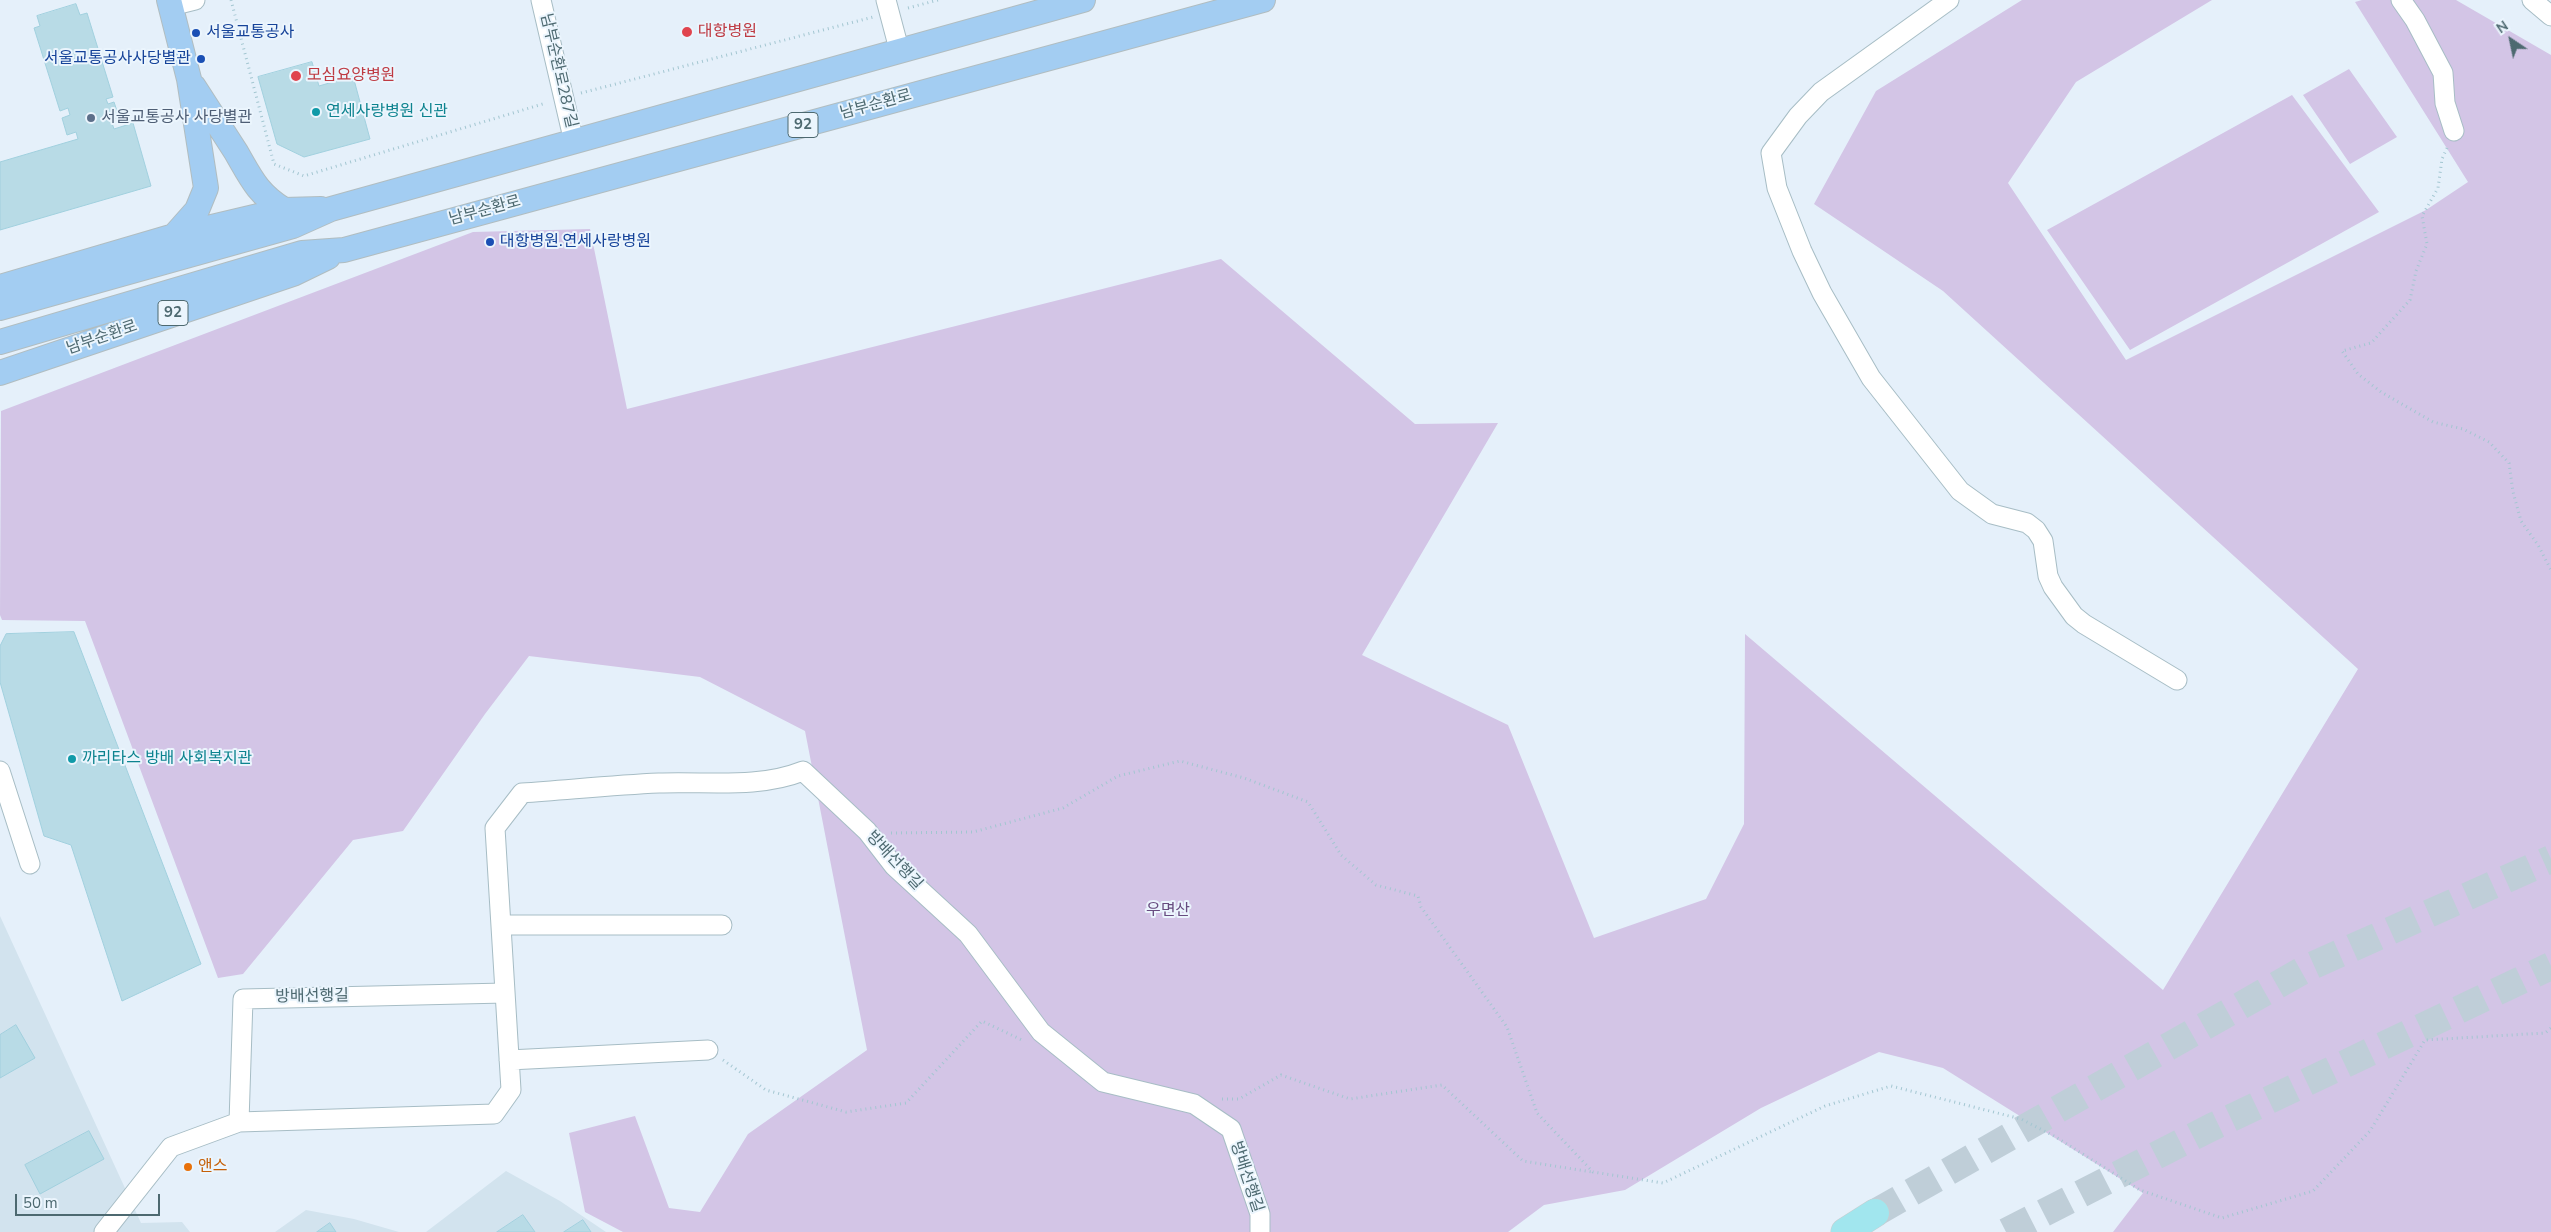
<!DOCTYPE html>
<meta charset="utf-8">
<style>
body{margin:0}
#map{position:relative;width:2551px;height:1232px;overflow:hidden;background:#e5f0fa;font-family:"Nunito Sans",sans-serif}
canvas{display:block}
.north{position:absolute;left:2486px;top:15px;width:50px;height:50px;-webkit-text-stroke:4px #ebf5fd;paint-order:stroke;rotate:326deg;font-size:14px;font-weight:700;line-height:20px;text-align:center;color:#4d6970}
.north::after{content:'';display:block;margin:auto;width:18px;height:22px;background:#4d6970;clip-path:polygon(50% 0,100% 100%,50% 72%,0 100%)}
.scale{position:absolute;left:15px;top:1194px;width:145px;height:22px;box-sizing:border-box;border:2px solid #4d6970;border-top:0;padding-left:6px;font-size:15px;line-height:18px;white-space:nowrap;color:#4d6970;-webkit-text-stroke:4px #ebf5fd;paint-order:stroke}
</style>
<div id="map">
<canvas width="2551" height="1232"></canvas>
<div class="north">N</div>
<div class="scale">50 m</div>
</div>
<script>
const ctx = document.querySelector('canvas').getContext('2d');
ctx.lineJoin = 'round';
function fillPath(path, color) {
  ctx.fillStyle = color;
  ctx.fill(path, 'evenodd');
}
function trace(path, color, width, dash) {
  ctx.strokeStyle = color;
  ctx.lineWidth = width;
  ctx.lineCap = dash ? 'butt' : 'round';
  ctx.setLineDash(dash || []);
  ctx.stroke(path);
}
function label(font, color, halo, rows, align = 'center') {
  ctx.font = font + ' "Nunito Sans","Noto Sans KR",sans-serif';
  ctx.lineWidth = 4;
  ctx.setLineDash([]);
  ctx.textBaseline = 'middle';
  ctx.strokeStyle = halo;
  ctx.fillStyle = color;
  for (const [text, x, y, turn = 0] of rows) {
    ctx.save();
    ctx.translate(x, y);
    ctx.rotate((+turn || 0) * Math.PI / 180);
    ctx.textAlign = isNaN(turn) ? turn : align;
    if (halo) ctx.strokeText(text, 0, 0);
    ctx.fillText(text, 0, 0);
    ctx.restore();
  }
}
fillPath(new Path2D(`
 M0 916 141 1223 182 1222 190 1232H0Z
 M506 1171 560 1201 606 1232H426Z
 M306 1210 354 1219 399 1232H275Z`), '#d2e3ee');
fillPath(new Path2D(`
 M2022 0H2212L2076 82 2008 183 2126 360 2426 210 2468 182 2355 2 2362 0H2456L2551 55V1232H2113L2143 1193 1943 1068 1879 1052 1761 1108 1625 1190 1544 1205 1508 1232H623L585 1212 569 1133 635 1116 669 1208 700 1212 748 1134 867 1050 805 731 700 677 529 656 485 714 403 831 353 840 243 974 218 978 85 621 2 620 0 615 1 411 473 232 590 229 627 409 1221 259 1415 424 1498 423 1362 655 1508 725 1594 938 1706 899 1744 824 1745 634 2163 990 2358 669 1943 291 1814 204 1876 91Z
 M2349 69 2397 137 2350 164 2303 95Z
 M2292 95 2379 212 2130 350 2047 230Z`), '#d3c5e6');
const building = new Path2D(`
 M76 4 80 15 87 13 113 97 106 99 108 104 114 102 119 117 111 120 114 129 133 123 151 186 0 230V162L78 139 76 132 67 135 62 118 70 115 68 108 60 111 34 28 40 26 37 16Z
 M312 62 319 86 353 76 370 139 304 157 277 144 258 77Z
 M74 632 201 964 122 1001 71 845 44 836 0 682V646L6 634Z
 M16 1025 35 1058 0 1078V1035Z
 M89 1131 104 1159 40 1194 25 1165Z
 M523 1215 535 1232H497Z
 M583 1220 591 1232H564Z
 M330 1223 336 1232H317Z`);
fillPath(building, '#b8dbe6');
trace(building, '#a1d0de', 1);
trace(new Path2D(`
 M1875 1213 2307 968 2551 859
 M2006 1232 2212 1127 2551 966`), '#bfced8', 28, [28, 14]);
const minor = new Path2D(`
 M541 0 574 142
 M886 0 899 49
 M1949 0 1821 92 1798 116 1771 153 1777 188 1802 251 1822 293 1871 378 1960 491 1992 514 2027 523 2036 530 2043 541 2048 576 2053 587 2074 616 2084 624 2177 680
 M2401 0 2415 20 2443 73 2445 103 2454 131
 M2532 0 2551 16
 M171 6 195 0
 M0 771 30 864
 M501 925H722
 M509 1060 708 1050
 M239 1122 243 999 505 993
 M104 1232 171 1147 239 1122 494 1114 511 1090 495 828 522 793C567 790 613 785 659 783 707 781 758 789 803 771L867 831 894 866 968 934 1041 1032 1103 1082 1194 1104 1231 1129 1260 1214V1232`);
const major = new Path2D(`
 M169 0 189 79 206 188 197 210 174 236
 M194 87C208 109 222 130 236 152 251 178 257 193 284 210
 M0 287 174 236 284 210 321 209
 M0 308 293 226 331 209 1083 0
 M0 342 302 253 344 250 1263 0
 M0 373 293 274 328 257`);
const highway = new Path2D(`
 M1845 1232 1875 1213`);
trace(minor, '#a7bdc5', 21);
trace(major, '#b1bdc0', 26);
trace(highway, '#c6cfd1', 29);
trace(new Path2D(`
 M231 0 274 164 304 176 546 103
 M908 8 938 0
 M581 93 873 17
 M2447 148 2442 159 2438 188 2422 216 2427 244 2416 271 2410 300 2371 343 2342 351 2358 374 2381 392 2433 422 2463 429 2489 442 2509 463 2513 492 2521 521 2538 545 2551 570
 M891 833 973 832 1063 808 1118 776 1180 761 1244 778 1308 802 1341 855 1376 885 1418 896 1421 907 1507 1027 1537 1113 1593 1172 1663 1183 1825 1106 1891 1086 2021 1119 2054 1136 2140 1190 2222 1218 2313 1191 2370 1131 2425 1040 2545 1033 2551 1028
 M723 1060 766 1090 846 1112 906 1103 982 1021 1024 1041
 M1222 1099H1239L1281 1075 1350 1099 1442 1085 1523 1161 1592 1172`), '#a3c6d1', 3, [1, 4]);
trace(minor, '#fff', 19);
trace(major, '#a3cdf2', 24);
trace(highway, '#a1e6ee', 28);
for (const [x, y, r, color] of [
 [687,32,6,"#e0444e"],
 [196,33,5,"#1a4fb4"],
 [201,59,5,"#1a4fb4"],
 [296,76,6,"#e0444e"],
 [316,112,5,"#0f9aa8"],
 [91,118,5,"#5c6f8a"],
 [490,242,5,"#1a4fb4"],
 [72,759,5,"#0f9aa8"],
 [188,1167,5,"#e8710a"]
]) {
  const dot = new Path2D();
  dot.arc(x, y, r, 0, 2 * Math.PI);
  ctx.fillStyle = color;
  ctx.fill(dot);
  trace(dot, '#ebf5fd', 2);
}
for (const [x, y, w] of [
 [803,125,30],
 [173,313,30]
]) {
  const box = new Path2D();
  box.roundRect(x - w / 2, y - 12.5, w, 25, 4);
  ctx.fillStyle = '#ebf5fd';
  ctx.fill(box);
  trace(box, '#4d6970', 1);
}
label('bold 15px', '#4d6970', null, [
 ["92",803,125],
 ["92",173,313]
]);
label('16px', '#be3a42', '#ebf5fd', [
 ["대항병원",698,32],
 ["모심요양병원",307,76]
], 'left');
label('16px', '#164399', '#ebf5fd', [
 ["서울교통공사",206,33],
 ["서울교통공사사당별관",191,59,"right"],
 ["대항병원.연세사랑병원",500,242]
], 'left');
label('16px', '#4d6970', '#ebf5fd', [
 ["남부순환로287길",558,71,77],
 ["남부순환로",876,105,-15],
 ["남부순환로",485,211,-15],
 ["남부순환로",102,338,-19],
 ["방배선행길",894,861,47],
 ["방배선행길",312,997,-1],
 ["방배선행길",1246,1177,72]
]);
label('16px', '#0d838f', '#ebf5fd', [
 ["연세사랑병원 신관",326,112],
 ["까리타스 방배 사회복지관",82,759]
], 'left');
label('16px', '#4e5e75', '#ebf5fd', [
 ["서울교통공사 사당별관",101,118]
], 'left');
label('16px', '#684c80', '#ebf5fd', [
 ["우면산",1168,911]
]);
label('16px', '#c56008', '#ebf5fd', [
 ["앤스",198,1167]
], 'left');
</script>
